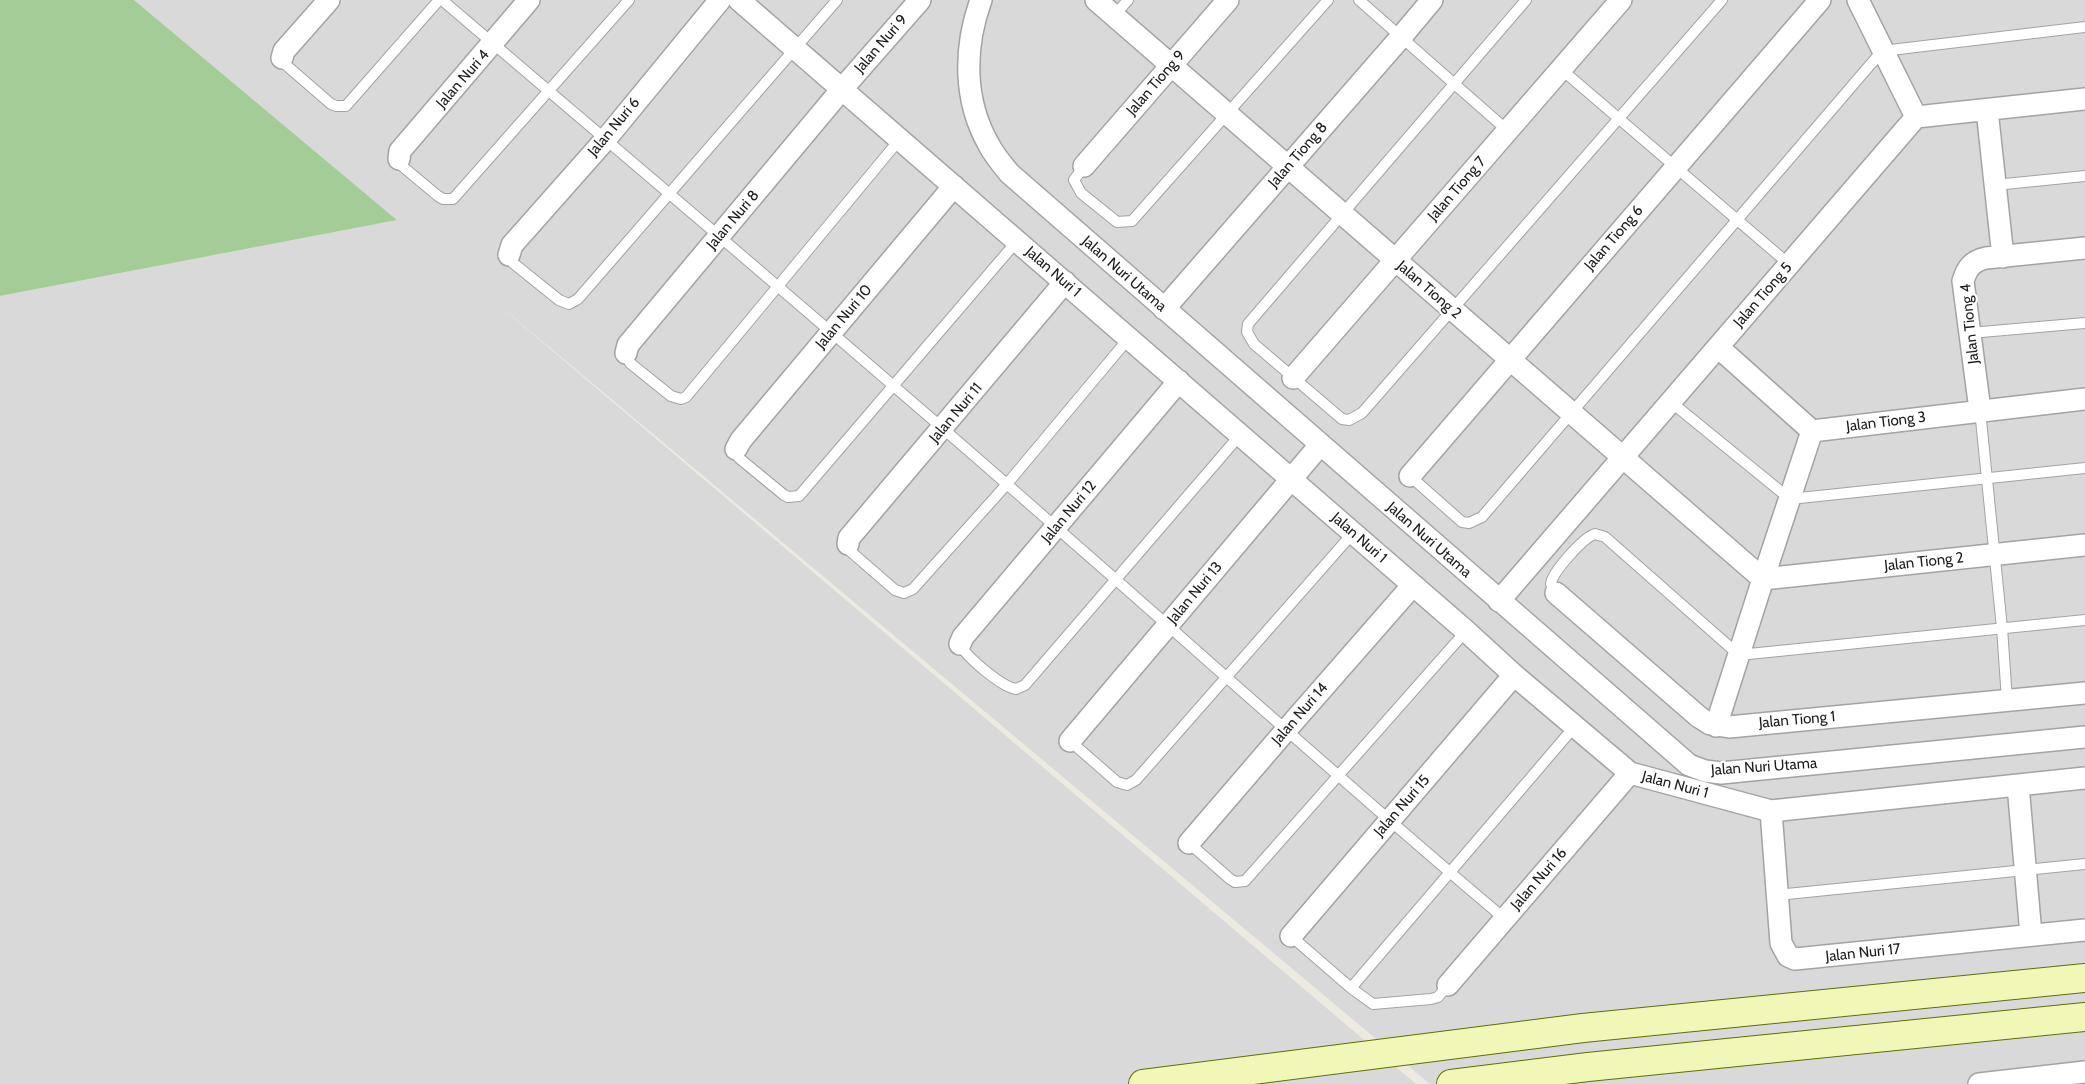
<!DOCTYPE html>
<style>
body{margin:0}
canvas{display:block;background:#edeae2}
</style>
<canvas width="2085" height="1084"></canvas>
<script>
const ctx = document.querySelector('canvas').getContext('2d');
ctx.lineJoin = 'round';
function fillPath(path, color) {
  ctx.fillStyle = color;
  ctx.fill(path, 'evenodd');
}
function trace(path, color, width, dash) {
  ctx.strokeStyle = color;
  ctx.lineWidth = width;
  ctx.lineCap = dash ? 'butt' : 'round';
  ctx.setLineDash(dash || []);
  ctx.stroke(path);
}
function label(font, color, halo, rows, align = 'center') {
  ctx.font = font + ' Cabin,sans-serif';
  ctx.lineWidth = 4.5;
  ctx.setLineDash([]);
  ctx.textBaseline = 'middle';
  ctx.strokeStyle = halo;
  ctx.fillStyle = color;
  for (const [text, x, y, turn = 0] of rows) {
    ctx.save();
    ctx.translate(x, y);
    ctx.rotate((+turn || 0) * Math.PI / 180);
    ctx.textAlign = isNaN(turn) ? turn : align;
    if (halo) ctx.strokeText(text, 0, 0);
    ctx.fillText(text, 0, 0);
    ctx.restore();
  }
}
fillPath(new Path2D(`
 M134 0H2085V1084H1430L475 285 1416 1084H0V296L397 220Z`), '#dad9d9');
fillPath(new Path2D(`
 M0 0H134L397 220 0 296Z`), '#a4cc97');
const service = new Path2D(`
 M442 0C648 176 855 350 1058 529 1207 659 1354 792 1505 919
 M1359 0 1508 131
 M1526 0 1248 324 1247 332 1254 344 1342 419 1349 420 1362 413 1722 0
 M1114 16 1128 0
 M282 58 286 65 331 104 336 106H346L439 0
 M1561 69 1790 265
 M399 159 402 166 438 196 443 199H453L629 0
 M1084 166 1074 180 1081 193 1117 222 1132 221 1328 0
 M1995 185 2085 176
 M509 255 513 263 559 300 569 304 578 299 837 0
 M1970 333 2085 323
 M626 353 630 363 671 396 681 399 686 397 900 139
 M1671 402 1790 499 2085 468
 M1980 410 2002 628 2007 700
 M736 449 739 458 784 495 788 497 799 496 1017 241
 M1410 476 1462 522 1469 523 1482 517 1882 51 2085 27
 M848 544 850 551 895 590 904 593 913 589 1007 484 1129 338
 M1556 593 1551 584C1552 572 1584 537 1595 534L1605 537 1739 655 2085 620
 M960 644C966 657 1002 687 1016 689L1025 685 1240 435
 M1070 741 1117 782 1127 785 1136 780 1353 533
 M1189 843 1230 879 1235 882 1245 881 1466 631
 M1777 895 2085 864
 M1291 936 1351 988
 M1448 985 1438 997 1431 999 1373 1004 1351 988 1575 726`);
const minor = new Path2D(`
 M739 0 1466 631 1514 675 1630 773 1771 811 2085 778
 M981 0C964 47 963 100 989 145 994 155 1002 164 1009 173L1689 765 1705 771 1721 773 2085 737
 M1096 0 1763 579 2085 545
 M1858 0 1916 117
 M282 58 284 51 329 0
 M1987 110 2003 257
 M399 159 400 151 529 0
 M1084 166 1228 0
 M509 255 512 245 605 140 720 0
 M1164 309 1401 37 1432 0
 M1718 347 1812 431 2085 399
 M626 353 628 345 842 89 920 0
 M1293 378 1621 0
 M1980 410 1963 281C1967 268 1972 261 1986 258L2085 248
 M736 449 741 440 954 186
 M1410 476 1820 0
 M848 544 849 538 1065 282
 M1556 593 1699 717 1710 724 1729 727 2085 693
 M1499 601 1916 117 2085 99
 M960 644 963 637 1179 381
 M1716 726 1763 579 1812 431
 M1070 741 1320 445
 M2018 785 2031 935
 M1771 811 1781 943 1788 956 1795 959 2085 930
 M1189 843 1287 729 1413 585
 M1291 936 1514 675
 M1448 985 1630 773
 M1979 1084 2085 1072`);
const secondary = new Path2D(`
 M1143 1084 1583 1028 2085 978
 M1451 1084 1588 1067 2085 1017`);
trace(service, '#a3a3a3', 12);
trace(minor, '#a3a3a3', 24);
trace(secondary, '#5f6f07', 30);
trace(service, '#fff', 10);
trace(minor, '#fff', 21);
trace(secondary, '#f1f7b6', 28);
label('15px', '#1c1c1c', '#fff', [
 ["Jalan Nuri 9",881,44,-49],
 ["Jalan Nuri 4",463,79,-49],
 ["Jalan Tiong 9",1156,83,-49],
 ["Jalan Nuri 6",614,127,-50],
 ["Jalan Tiong 8",1298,155,-49],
 ["Jalan Tiong 7",1457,189,-49],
 ["Jalan Nuri 8",733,220,-50],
 ["Jalan Tiong 6",1614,238,-49],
 ["Jalan Nuri 1",1053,272,41],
 ["Jalan Nuri Utama",1124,274,41],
 ["Jalan Tiong 2",1429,290,41],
 ["Jalan Tiong 5",1763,295,-49],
 ["Jalan Nuri 10",844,317,-50],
 ["Jalan Tiong 4",1970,324,-96],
 ["Jalan Nuri 11",956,413,-50],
 ["Jalan Tiong 3",1886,422,-7],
 ["Jalan Nuri 12",1069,512,-50],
 ["Jalan Nuri 1",1359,538,41],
 ["Jalan Nuri Utama",1429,540,41],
 ["Jalan Tiong 2",1924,562,-6],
 ["Jalan Nuri 13",1195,593,-50],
 ["Jalan Nuri 14",1300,714,-49],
 ["Jalan Tiong 1",1797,720,-5],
 ["Jalan Nuri Utama",1764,767,-4],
 ["Jalan Nuri 1",1675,785,15],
 ["Jalan Nuri 15",1402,806,-49],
 ["Jalan Nuri 16",1539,879,-49],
 ["Jalan Nuri 17",1863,953,-6]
]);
</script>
